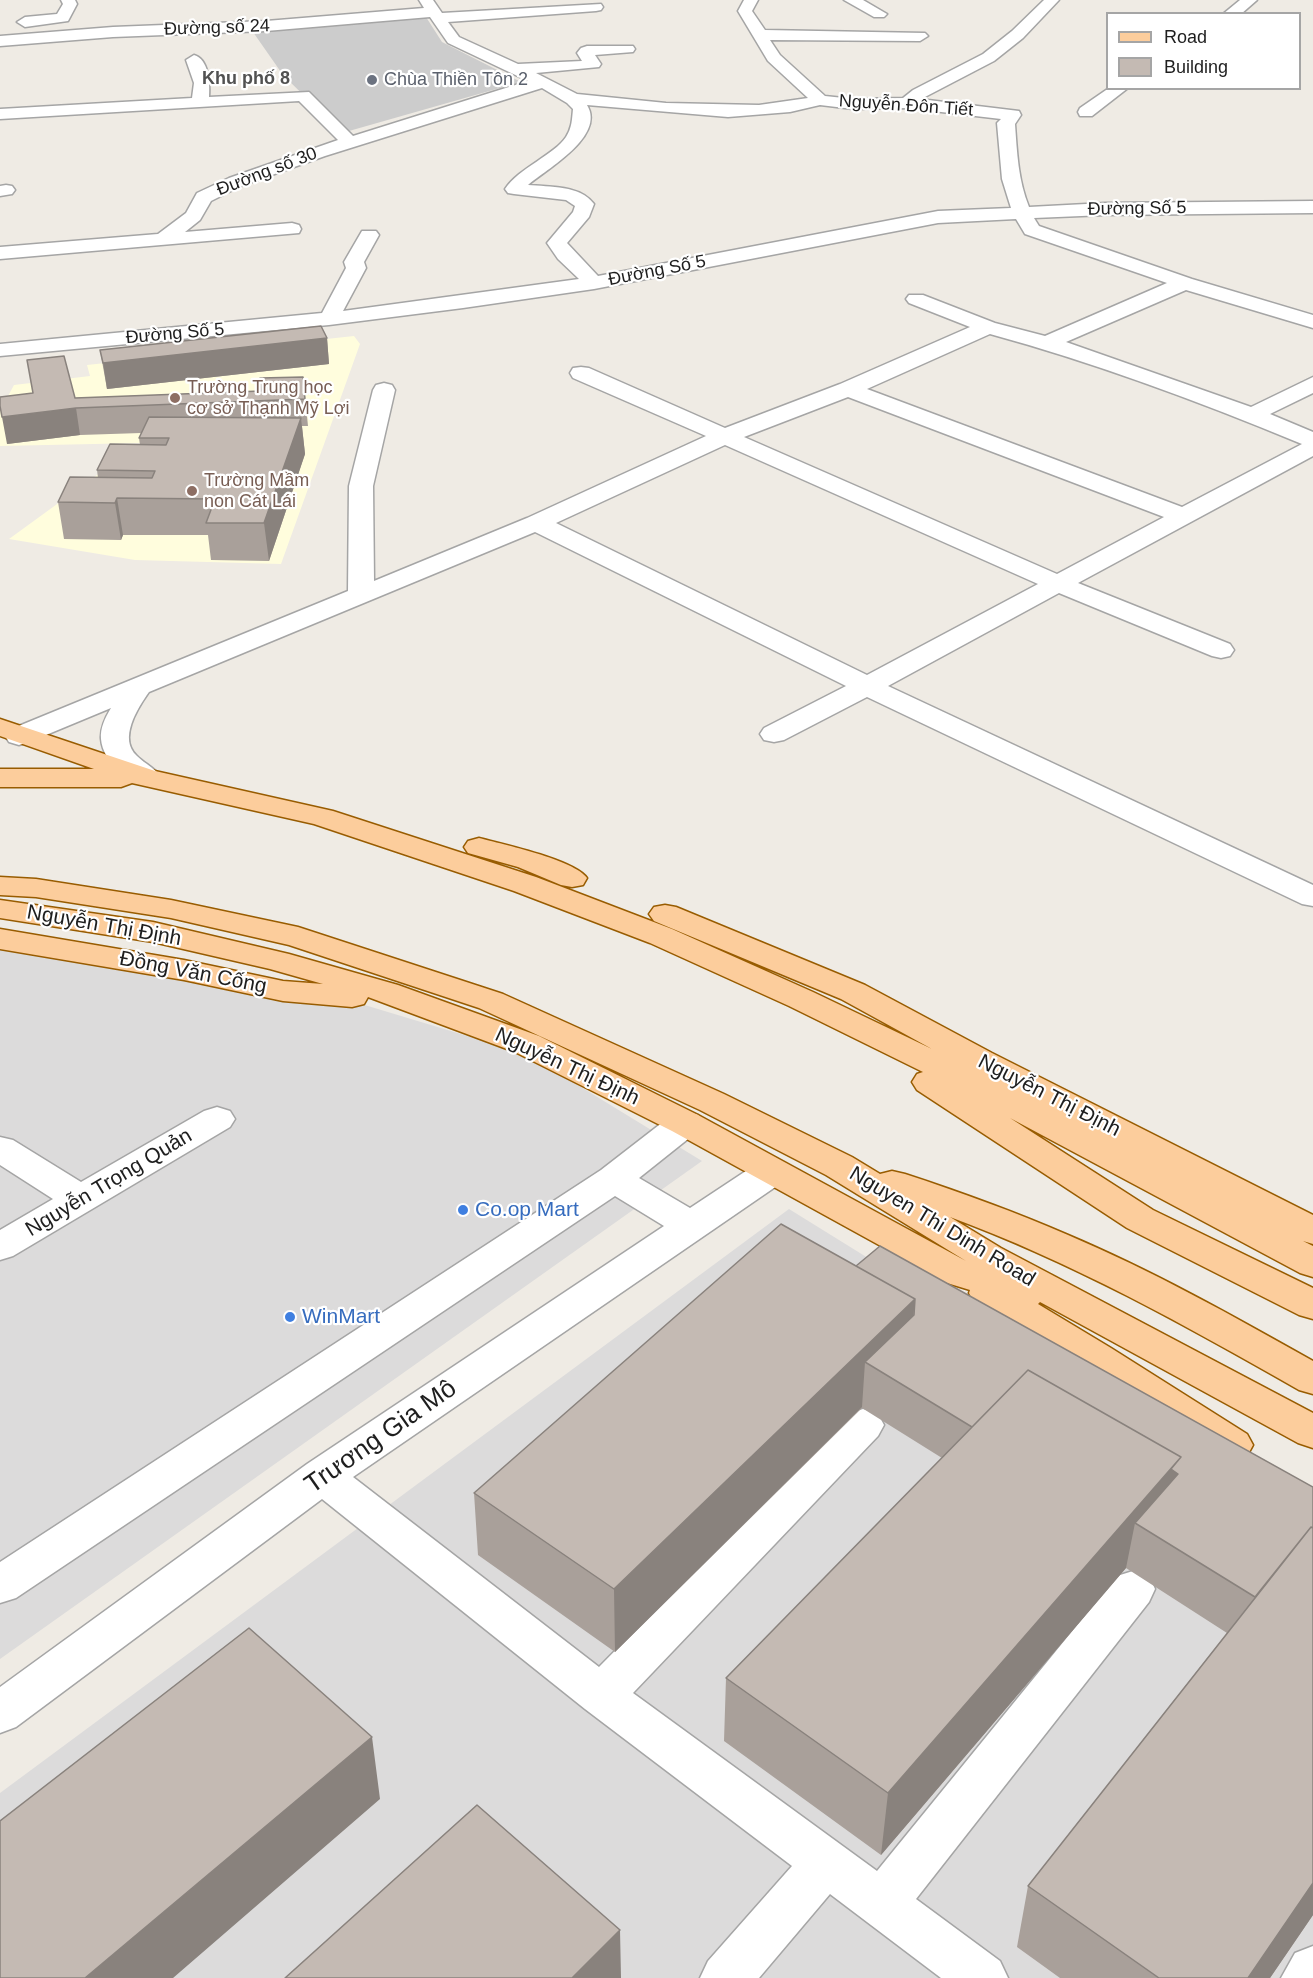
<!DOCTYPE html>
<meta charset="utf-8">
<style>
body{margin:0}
#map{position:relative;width:1313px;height:1978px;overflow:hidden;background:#efebe4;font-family:Arial,sans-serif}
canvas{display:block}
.legend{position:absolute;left:1106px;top:12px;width:195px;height:78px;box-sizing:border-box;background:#fff;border:2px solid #a5a5a5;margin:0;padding:8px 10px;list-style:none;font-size:18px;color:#1e1e1e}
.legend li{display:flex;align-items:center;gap:12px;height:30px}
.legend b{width:30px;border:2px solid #a5a5a5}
</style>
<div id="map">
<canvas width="1313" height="1978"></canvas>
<ul class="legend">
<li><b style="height:8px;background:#fccd9c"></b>Road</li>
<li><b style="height:16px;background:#c4bab3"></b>Building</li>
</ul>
</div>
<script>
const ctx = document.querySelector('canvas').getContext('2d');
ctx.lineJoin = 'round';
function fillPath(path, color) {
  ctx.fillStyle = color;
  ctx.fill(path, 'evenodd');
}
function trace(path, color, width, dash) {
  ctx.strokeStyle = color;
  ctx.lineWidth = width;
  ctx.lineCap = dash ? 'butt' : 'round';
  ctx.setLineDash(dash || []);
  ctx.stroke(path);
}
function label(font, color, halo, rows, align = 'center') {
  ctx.font = font + ' Arial,sans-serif';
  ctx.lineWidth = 4.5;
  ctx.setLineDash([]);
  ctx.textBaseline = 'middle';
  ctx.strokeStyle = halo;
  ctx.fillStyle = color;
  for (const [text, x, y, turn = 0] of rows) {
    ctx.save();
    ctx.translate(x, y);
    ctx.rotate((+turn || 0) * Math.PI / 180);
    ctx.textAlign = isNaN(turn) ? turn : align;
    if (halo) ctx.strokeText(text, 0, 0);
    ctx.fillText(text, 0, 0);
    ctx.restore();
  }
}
fillPath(new Path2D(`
 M0 948 358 1003 527 1054 702 1161 0 1659Z
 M789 1209 1313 1534V1978H0V1793Z`), '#dcdbdb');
fillPath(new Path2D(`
 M354 336 360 344 281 564 135 560 9 539 141 443 0 446V411L14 385 90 376 87 365Z`), '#fffddd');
fillPath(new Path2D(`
 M426 17 442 42 521 82 342 133 283 75 253 32Z`), '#ccc');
const minor = new Path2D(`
 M61 0H75L77 4 68 21 25 27 17 22 25 17 57 14 63 4Z
 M419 0H433L442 13 601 4 603 7 601 10 596 11 448 22 459 37 518 64 582 61 577 53 581 48 587 46H633L635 49 633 52 595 55 601 64 599 67 536 73 577 94 666 103 759 105 808 98 768 61 738 11 744 0H758L752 11 765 30 925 33 928 36 920 41 770 40 780 55 825 96 853 99 903 98 913 90 983 54 1012 31 1044 0H1059L1023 38 994 61 923 98 928 100 1019 111 1021 115 1015 124C1017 152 1018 180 1029 207L1105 203 1313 201V213L1105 215 1034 218 1039 226 1192 279 1313 315V328L1186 290 1066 342 1251 407 1313 377V393L1270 414 1313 432V456L1078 583 1230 644 1234 650 1230 656 1221 658 1212 656 1059 593 888 686 1313 885V906L1302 904 867 697 784 740 774 742 764 740 760 734 764 728 846 686 535 532 149 692C137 709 118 739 137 756 145 764 155 768 162 778L157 784C134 790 103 764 101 739 100 728 105 718 111 708L29 742 19 745 9 742 5 736 9 730 348 591 349 486 373 390 376 385 384 383 392 385 395 390 373 486 374 581 527 518 706 436 573 378 570 373 573 368 581 367 589 368 725 428 840 384 970 327 909 303 906 299 909 295H923L995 323 1045 336 1167 283 1025 234 1016 219 938 223 594 289 463 308 329 325 0 356V344L322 313 346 268 344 262 362 231H376L379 235 364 262 366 268 343 311 579 279 558 259 547 243 573 212 575 206 566 200 514 194 508 193 505 189C519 168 554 155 566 137 572 128 572 119 573 109L567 103 542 88 325 156 241 186 211 201 200 220 185 232 292 223 299 225 301 229 299 233 0 259V247L158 234 186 213 197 193 229 178 338 140 299 101 0 119V109L192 98 194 83 186 60 194 55C209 59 210 84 209 97L309 92 353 136 528 81 448 43 430 17 266 31 113 37 0 46V36L113 27 266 21 424 8ZM587 105 728 117 790 112 820 105 853 109 907 108 1001 119 997 123 1002 179 1011 208 938 211 598 276 567 243 589 217 594 204C580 185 550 187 528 185 547 169 606 136 587 105ZM990 334C1096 363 1201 402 1302 444L1182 507 867 389ZM848 397 1164 517 1057 574 744 437ZM725 445 1038 584 867 675 556 523Z
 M844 0H863L887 14 884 17H874Z
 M1240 0H1257L1241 14H1223Z
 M1109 88H1128L1092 116H1080L1078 112 1080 108Z
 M6 185 12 186 15 190 12 194 0 196V186Z
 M217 1107 230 1111 235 1119 230 1127 13 1256 0 1260V1230L53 1199 0 1165V1137L13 1140 81 1182 204 1111Z
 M685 1111 698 1115 703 1123 698 1131 639 1178 690 1208 758 1163 771 1160 784 1163 789 1172 784 1181 353 1477 599 1667 848 1414 863 1409 878 1414 884 1425 878 1436 633 1693 877 1871 1117 1576 1133 1571 1149 1576 1155 1589 1149 1602 916 1899 1000 1961 1008 1978H941L830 1894 759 1978H700L708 1961 792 1866 585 1709 322 1499 16 1727 0 1733V1687L307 1464 664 1226 615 1196 16 1598 0 1603V1562L601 1170 672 1115Z
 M1313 1946V1978H1281L1295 1953Z`);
const major = new Path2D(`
 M0 719 155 771 333 811 536 877 672 929 813 992 932 1049 841 999 654 921 649 914 654 907 665 905 676 907 865 985 992 1053 1313 1215V1244L1303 1241 1313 1246V1277L1300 1273 1010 1118 1153 1210 1313 1288V1319L1299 1315 1127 1228 917 1090 912 1082 917 1074 923 1072 789 1006 650 943 514 891 314 824 132 783 121 787H0V769H94L0 736Z
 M479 838C502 844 575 860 587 878L583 885 572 887 561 885 518 867 468 853 464 847 468 841Z
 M0 877 36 879 171 900 298 927 503 994 724 1094 852 1157 880 1174 892 1171 905 1174C960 1192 1015 1212 1068 1235 1153 1271 1233 1316 1313 1361V1394L1299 1390C1185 1325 1072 1262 950 1217L1001 1248 1313 1413V1448L1298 1443 1040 1302 1038 1304 1111 1348 1247 1434 1253 1445 1247 1456 1232 1461 1217 1456 1083 1368 974 1303 969 1293 970 1290 934 1279 879 1245 672 1131 515 1052 368 997 364 1004 352 1007 283 1001 184 980 0 949V929L184 960 283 981 323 984 270 969 153 942 0 918V900L153 922 289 954 398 985 539 1036 698 1115 966 1261 826 1175 700 1110 479 1008 289 945 171 918 36 897 0 895Z`);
trace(minor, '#a5a5a5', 3);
trace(major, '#985c00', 3);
fillPath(minor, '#fff');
fillPath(major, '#fccd9c');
fillPath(new Path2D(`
 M327 338 329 364 107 389 100 350Z
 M303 377 308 426H302L305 454 269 561 211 560 208 535H123L121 540 64 539 58 502 98 478 97 470 140 445 139 438 141 433 80 435 7 444 75 398 261 391Z
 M856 1266 1313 1487V1915L1270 1978H1060L1017 1947 1028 1886 1227 1633 1126 1568 881 1855 724 1741 726 1678 942 1458 862 1408 615 1652 478 1555 474 1493Z`), '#a9a09a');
fillPath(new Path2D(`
 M327 338 329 364 107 389 103 363Z
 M76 408 80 435 7 444 2 417Z
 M301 418 305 454 269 561 264 523Z
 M117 498 123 535 121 540 115 503Z
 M915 1299 909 1361 865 1362 862 1407 615 1652 614 1589Z
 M1181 1457 1168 1520 1135 1523 1126 1568 881 1855 888 1793Z
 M372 1737 380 1799 173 1978H85Z
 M1313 1883V1915L1270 1978H1248Z
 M620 1930 621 1978H572Z`), '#89827d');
const building = new Path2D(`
 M321 326 327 338 103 363 100 350Z
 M64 356 75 398 261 391 260 378 303 377 305 399 76 408 2 417 0 406V397L33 393 27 360Z
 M149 417 301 418 264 523H206L215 499 117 498 115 503 58 502 70 477 152 478 155 471 97 470 110 444 166 445 169 438H139Z
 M781 1224 915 1299 614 1589 474 1493Z
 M880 1246 1313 1487V1528L1311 1527 1255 1597 1135 1523 1178 1474 1171 1469 1181 1457 1028 1370 972 1427 865 1362 914 1315 915 1299 856 1266Z
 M1028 1370 1181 1457 888 1793 726 1678Z
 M1311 1527 1313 1528V1883L1248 1978H1159L1028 1886Z
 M249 1628 372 1737 85 1978H0V1821Z
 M477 1805 620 1930 572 1978H285Z`);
fillPath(building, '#c4bab3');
trace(building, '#89827d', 1.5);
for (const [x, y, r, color] of [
 [372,80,6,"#6b7280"],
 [175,398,6,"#8d6e63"],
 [192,491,6,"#8d6e63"],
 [463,1210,6,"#3f7fe0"],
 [290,1317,6,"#3f7fe0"]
]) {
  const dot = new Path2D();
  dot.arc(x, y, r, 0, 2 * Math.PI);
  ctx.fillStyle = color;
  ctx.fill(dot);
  trace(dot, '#fff', 2);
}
label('18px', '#1e1e1e', '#fff', [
 ["Đường số 24",217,28,-2],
 ["Nguyễn Đôn Tiết",906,106,4],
 ["Đường số 30",267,172,-21],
 ["Đường Số 5",1137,209,-1],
 ["Đường Số 5",657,271,-11],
 ["Đường Số 5",175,334,-5]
]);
label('bold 18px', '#515151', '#fff', [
 ["Khu phố 8",246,79]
]);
label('18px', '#5b616d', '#fff', [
 ["Chùa Thiền Tôn 2",384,80]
], 'left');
label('18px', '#785e54', '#fff', [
 ["Trường Trung học",187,388],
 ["cơ sở Thạnh Mỹ Lợi",187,409],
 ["Trường Mầm",204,481],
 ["non Cát Lái",204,502]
], 'left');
label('21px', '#1e1e1e', '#fff', [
 ["Nguyễn Thị Định",104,926,10],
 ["Đồng Văn Cống",193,973,11],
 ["Nguyễn Thị Định",567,1067,25],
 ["Nguyễn Thị Định",1049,1096,27],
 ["Nguyễn Trọng Quản",109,1183,-31],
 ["Nguyen Thi Dinh Road",942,1227,31]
]);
label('21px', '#366cbe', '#fff', [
 ["Co.op Mart",475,1210],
 ["WinMart",302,1317]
], 'left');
label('26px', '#1e1e1e', '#fff', [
 ["Trương Gia Mô",381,1437,-35]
]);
</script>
